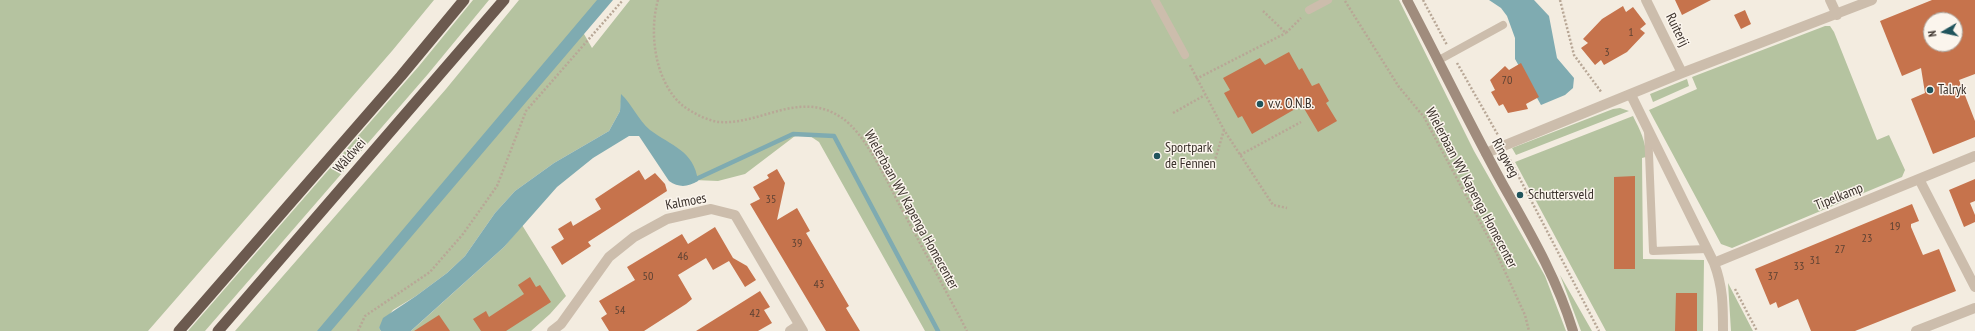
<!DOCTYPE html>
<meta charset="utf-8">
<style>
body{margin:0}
#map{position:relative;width:1975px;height:331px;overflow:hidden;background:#f3ece0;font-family:"PT Sans Narrow",sans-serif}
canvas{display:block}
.north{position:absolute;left:1923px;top:12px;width:40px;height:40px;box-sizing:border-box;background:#fbf5ed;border:1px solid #aea79f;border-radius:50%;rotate:261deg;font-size:11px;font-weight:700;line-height:16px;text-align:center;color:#3a312b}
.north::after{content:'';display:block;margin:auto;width:14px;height:18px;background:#20545c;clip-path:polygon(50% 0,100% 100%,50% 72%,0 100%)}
</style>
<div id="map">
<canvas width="1975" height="331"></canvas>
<div class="north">N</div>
</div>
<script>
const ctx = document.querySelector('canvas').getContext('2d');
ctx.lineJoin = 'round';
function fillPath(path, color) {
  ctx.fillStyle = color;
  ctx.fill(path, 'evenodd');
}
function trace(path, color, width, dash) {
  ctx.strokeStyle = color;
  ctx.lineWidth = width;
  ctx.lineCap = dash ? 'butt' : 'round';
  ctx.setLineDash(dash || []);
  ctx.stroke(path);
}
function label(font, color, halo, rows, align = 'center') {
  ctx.font = font + ' "PT Sans Narrow",sans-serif';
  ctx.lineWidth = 3;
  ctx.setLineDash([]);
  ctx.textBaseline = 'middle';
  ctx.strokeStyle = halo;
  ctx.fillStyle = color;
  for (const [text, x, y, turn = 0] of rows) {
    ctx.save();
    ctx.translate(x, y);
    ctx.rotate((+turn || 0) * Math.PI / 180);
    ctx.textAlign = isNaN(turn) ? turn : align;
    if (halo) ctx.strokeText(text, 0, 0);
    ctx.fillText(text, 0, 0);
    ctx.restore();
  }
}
fillPath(new Path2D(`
 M0 0H434L392 51 148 331H0Z
 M473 0H489L428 74 205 331H188L419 66Z
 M519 0H604L580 27 592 48 630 0H1399L1474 151 1545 276 1566 331H925L819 142 810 136H795L745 174 718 181 694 180 621 102 620 111 609 131 554 163 515 191 495 213 465 256 447 273 416 296 393 310 379 328 381 331H235L446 89Z
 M1825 26H1830L1834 32 1877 140 1889 135 1905 170 1902 177 1732 248 1721 244 1649 110 1697 89 1692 77Z
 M1687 79 1689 86 1653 102 1650 94Z
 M1620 108 1629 111 1516 155 1512 148 1613 109Z
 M1633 116C1640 130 1646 141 1646 157L1642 158 1643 259 1704 260 1703 331H1606L1515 162Z
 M522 225 566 296 550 314 531 331H411L504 247Z
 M1560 275 1592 331H1581Z
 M1728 283 1753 331H1731Z`), '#b5c3a0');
fillPath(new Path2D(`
 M597 0H613L331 331H317Z
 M1489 0H1534L1549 16 1557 58 1574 78 1573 88 1565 95 1541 105 1515 59V38L1507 16 1501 8Z
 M621 94C632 104 638 120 650 130 671 146 694 150 698 181 688 187 679 188 669 181L639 136H629L593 158 557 187 504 247 413 329 411 331H381L379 328 383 318 416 296 447 273 465 256 495 213 515 191 554 163 609 131 620 111Z`), '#7fabb1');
trace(new Path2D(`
 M694 180 793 134 834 136 938 331`), '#7fabb1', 4.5);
fillPath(new Path2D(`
 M1675 0H1711L1682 15Z
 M1932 0H1975V74L1959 80 1975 121V137L1933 154 1911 99 1925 93 1921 68 1902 76 1880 21ZM1931 20H1955V44H1931Z
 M1623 6 1626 12 1633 7 1646 24 1640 29 1645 33 1627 52 1604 65 1601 60 1595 65 1581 48 1588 43 1583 39 1602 19Z
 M1745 10 1751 24 1741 29 1734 15Z
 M1289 52 1299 70 1302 68 1312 86 1319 83 1329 101 1326 103 1337 121 1318 132 1302 105 1252 134 1242 116 1238 118 1224 93 1230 90 1223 78 1260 58 1265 65Z
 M1521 63 1539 97 1526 104 1528 109 1508 113 1503 104 1499 106 1491 92 1495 90 1490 80 1505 66 1509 70Z
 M777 169 785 183 777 220 797 208 810 231 806 233 849 306 846 308 860 331H826L750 204 760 199 753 187 769 178 767 175Z
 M639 170 645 180 655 173 665 184 667 191 588 242 591 246 562 265 551 247 564 239 558 229 571 221 573 226 601 209 595 199Z
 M1635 176V269H1614V177Z
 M1975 179V201L1970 203 1975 215V222L1964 227 1949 190Z
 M1912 204 1919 221 1911 224V227L1923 255 1939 249 1956 291 1855 331H1811L1798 299 1778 308 1776 302 1770 305 1755 269Z
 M715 227 733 258 747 266 756 280 745 287 729 261 713 270 706 258 678 275 692 299 686 304 644 331H609L601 318 607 314 599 301 635 280 627 267 682 234 688 244Z
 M530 277 536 287 540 285 551 302 506 331H481L473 319 486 311 489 317 524 294 518 285Z
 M760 291 770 307 764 310 772 323 758 331H696Z
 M1676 293H1697V331H1675Z
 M439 315 450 331H414Z`), '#c6734c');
trace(new Path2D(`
 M658 0C651 24 653 57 664 80 670 93 678 104 691 111 699 116 710 121 719 122 762 125 800 89 842 118 865 133 887 181 900 206 922 247 945 289 967 331
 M1423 0 1447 45
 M1560 0 1574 55 1602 93
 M1345 1 1399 87 1424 117 1495 250 1525 315 1529 331
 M1263 11 1286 33 1301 18
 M1457 63 1498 135
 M1190 65 1224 130 1273 205 1287 208
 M1196 79 1286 33
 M1173 113 1205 95
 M1240 155 1301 122
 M1508 156 1599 331
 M1212 170 1224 130
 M1735 289 1757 331
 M358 331 365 316 430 272 463 234 497 186 526 111 623 0`), '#b8a796', 2.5, [2, 2]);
trace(new Path2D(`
 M1155 0 1185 55
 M1309 10 1328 0
 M1439 60 1503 25
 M1648 130 1653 251 1707 249`), '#ccbdac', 8);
trace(new Path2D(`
 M1646 0 1682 73
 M1830 0 1837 15
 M1631 95 1714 263C1723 287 1723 305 1723 331
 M1486 153 1682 73 1872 0
 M1919 179 1975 287
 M1714 263 1975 156
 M552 331 561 324 609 257 634 237 667 219 711 209 735 215 803 331
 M790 331 799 325
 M1916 331 1975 308`), '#ccbdac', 10);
trace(new Path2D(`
 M1407 0C1439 61 1469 123 1502 183 1529 231 1557 278 1573 331`), '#a08c7d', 10);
trace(new Path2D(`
 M179 331 401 76 464 0
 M218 331 504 0`), '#6c5a4f', 11);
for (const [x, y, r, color] of [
 [1930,90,4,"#20545c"],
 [1260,104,4,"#20545c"],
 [1157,156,4,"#20545c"],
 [1520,195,4,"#20545c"]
]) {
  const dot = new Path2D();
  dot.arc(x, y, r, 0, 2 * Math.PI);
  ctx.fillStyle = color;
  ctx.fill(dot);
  trace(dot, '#fbf5ed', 1.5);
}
label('12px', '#5d4233', null, [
 ["1",1631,33],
 ["3",1607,53],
 ["70",1507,81],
 ["35",771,200],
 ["19",1895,227],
 ["23",1867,239],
 ["39",797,244],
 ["27",1840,250],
 ["46",683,257],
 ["31",1815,261],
 ["33",1799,267],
 ["50",648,277],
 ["37",1773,277],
 ["43",819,285],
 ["54",620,311],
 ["42",755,314]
]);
label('14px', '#3a312b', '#fbf5ed', [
 ["Ruiterij",1677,30,64],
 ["Wâldwei",350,156,-49],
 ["Ringweg",1505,158,62],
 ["Wielerbaan WV Kapenga Homecenter",1471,188,62],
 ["Tipelkamp",1839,197,-22],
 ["Kalmoes",686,202,-11],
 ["Wielerbaan WV Kapenga Homecenter",911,210,61]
]);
label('14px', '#3a312b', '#fbf5ed', [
 ["Talryk",1938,90],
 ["v.v. O.N.B.",1268,104],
 ["Sportpark",1165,148],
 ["de Fennen",1165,164],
 ["Schuttersveld",1528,195]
], 'left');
</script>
